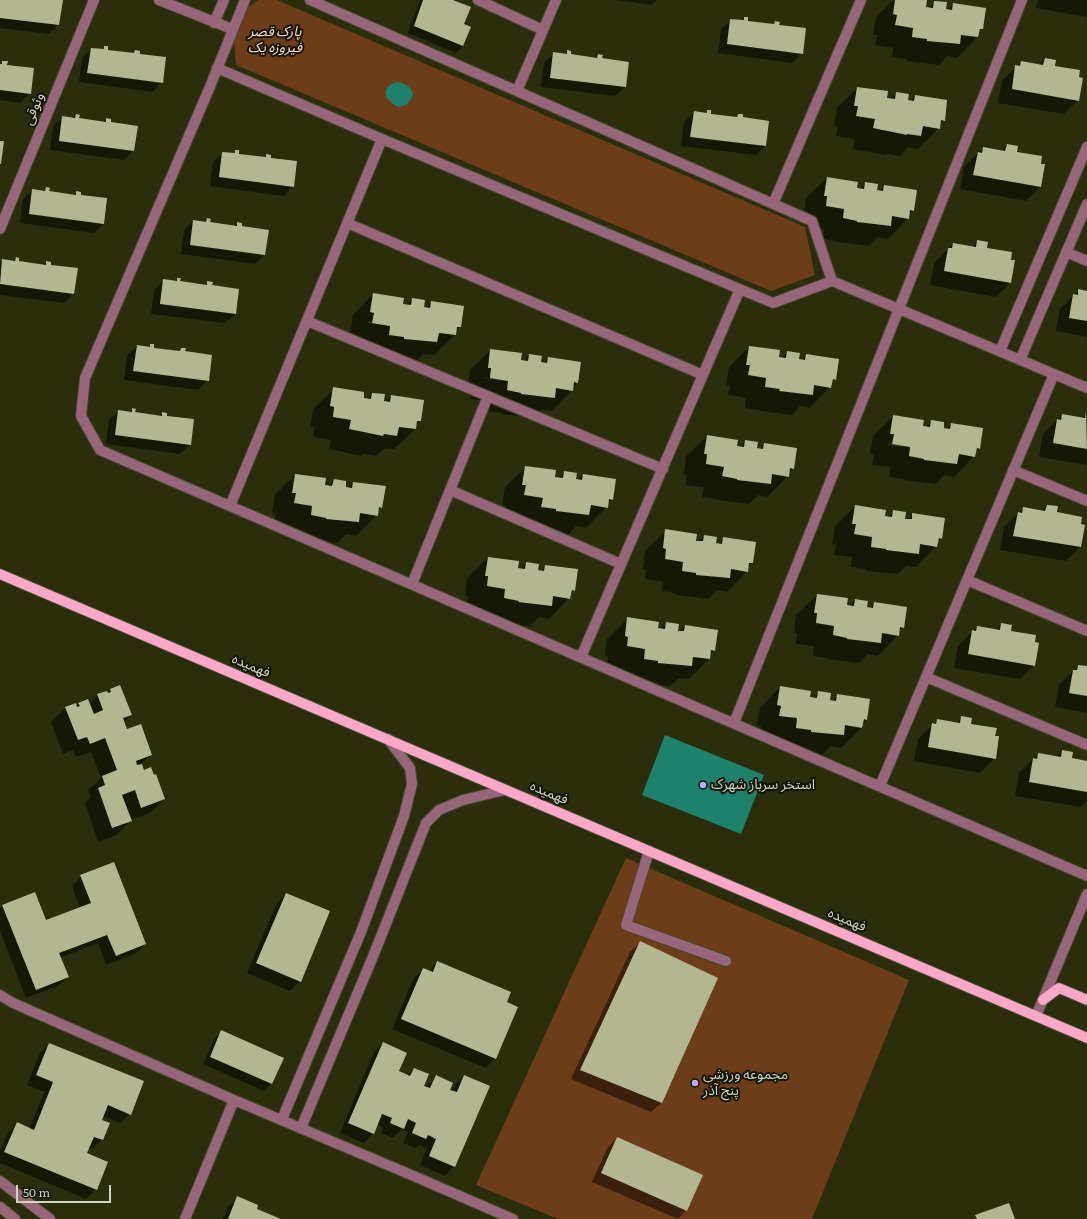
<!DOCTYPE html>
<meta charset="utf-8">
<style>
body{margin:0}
#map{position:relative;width:1087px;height:1219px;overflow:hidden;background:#2a2e0c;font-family:Literata,serif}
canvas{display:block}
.scale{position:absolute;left:16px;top:1185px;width:95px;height:18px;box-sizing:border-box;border:2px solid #d0d4c0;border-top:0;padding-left:5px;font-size:12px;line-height:14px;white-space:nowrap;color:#d0d4c0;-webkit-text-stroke:3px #131507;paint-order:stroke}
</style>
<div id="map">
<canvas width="1087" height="1219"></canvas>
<div class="scale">50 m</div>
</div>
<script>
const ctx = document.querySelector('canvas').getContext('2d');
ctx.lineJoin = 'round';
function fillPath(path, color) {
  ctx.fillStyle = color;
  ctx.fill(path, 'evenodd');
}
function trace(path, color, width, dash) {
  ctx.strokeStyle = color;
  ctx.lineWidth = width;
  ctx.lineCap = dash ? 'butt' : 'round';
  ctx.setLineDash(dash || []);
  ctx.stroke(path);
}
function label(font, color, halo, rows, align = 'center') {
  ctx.font = font + ' Literata,"Noto Sans Arabic",serif';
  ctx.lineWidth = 4;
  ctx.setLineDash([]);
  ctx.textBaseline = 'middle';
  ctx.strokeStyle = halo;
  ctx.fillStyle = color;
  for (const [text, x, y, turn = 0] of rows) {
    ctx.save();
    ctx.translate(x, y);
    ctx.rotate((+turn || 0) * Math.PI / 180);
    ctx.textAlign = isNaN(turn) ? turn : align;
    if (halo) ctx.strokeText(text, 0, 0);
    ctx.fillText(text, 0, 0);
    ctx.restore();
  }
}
fillPath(new Path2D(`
 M258 0H277L805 227 815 275 771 291 236 65 232 19Z
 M626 858 909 980 812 1219H558L476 1185Z`), '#6d3d1a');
fillPath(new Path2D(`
 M396 82C406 83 410 86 413 94 410 103 407 106 398 107 395 105 390 102 388 99 382 91 389 84 396 82Z
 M665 735 764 775 741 834 642 795Z`), '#1e816b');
fillPath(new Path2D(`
 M0 0H57L58 25 49 34 0 28Z
 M420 0H450L462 25 463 46 456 53 408 33Z
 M615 0H657L652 5Z
 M893 0H920L925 7 929 8 935 2 945 10H948L954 4 982 29 978 33 977 37 957 58 947 56 939 65 907 61V59L892 57 893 48 875 45 877 35H873L876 17Z
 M1038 0H1087V17L1036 8Z
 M744 18 746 22 772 25 775 22 802 53 792 63 718 53 721 29 731 20 741 21Z
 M105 47 107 51 132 54 135 51 162 82 153 92 79 82 82 58 91 49 102 50Z
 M568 51 570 55 595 58 598 55 625 87 615 96 541 87 544 63 554 53 564 55Z
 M1045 59 1054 67 1078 100 1064 114 998 103 1002 81 1021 62 1039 65Z
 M3 62 30 93 20 103 0 100V65Z
 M857 88 890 99 896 93 906 101 909 102 915 96 944 120 939 125V128L918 149 908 147 900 156 887 154 885 155 853 149 855 139 836 136 838 127 834 126 837 108Z
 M708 111 710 115 735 118 738 115 741 118 768 122 765 146 756 155 681 146 684 122 694 112 705 114Z
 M76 115 78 119 103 122 107 119 133 151 124 160 50 150 53 126 62 117 73 118Z
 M1007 145 1016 153 1040 187 1026 201 960 189 964 167 983 148 1001 151Z
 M236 151 238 155 263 158 266 155 293 186 284 196 210 186 213 162 222 153 233 154Z
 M827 178 859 189 866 183 876 191H879L885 186 913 210 909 215 908 218 888 239 878 237 869 246 837 242V241L823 239 824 229 806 226 808 216H804L806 198Z
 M46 188 48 192 73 195 77 192 103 224 94 233 20 223 23 199 32 190 43 191Z
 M207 219 209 223 234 226 238 223 264 255 255 264 181 254 184 230 193 221 204 222Z
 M977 241 986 249 1010 260V283L996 297 930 285 934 263 953 244 972 247Z
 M16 258 18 262 43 265 46 262 73 294 64 303 0 295V262L2 260 13 261Z
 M177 279 179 282 205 286 208 282 235 314 225 323 151 314 154 290 164 280 174 282Z
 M1079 290 1087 292V337L1056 331 1060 309Z
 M373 294 406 306 412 299 423 308H425L431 302 460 327 455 331V335L434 355 424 354 416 362 384 359V357L369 355 370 346 352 343 354 333H350L353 315ZM368 321 383 323V325L367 323Z
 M151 345 152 349 178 352 181 349 208 380 198 390 124 380 127 356 137 346 147 348Z
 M749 347 778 358H781L788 352 798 360 801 361 807 355 835 379 831 384 830 387 810 408 800 406 792 415 759 411 760 410 745 408 746 398 728 395 730 386 726 385 729 367Z
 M491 350 523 361 529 355 543 363 549 358 577 382 573 387 572 390 552 411 542 409 533 418 501 414V413L487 411 488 401 470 399 471 389 468 388 470 370ZM485 377 501 379V381L485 378Z
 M334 389 366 400 372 394 383 402H385L391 396 420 421 415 425V429L394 449 385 448 376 456 363 454 361 456 329 449 331 440 313 437 314 427H310L313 409Z
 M132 409 134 413 160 416 163 413 190 445 180 454 106 444 109 420 119 411 129 412Z
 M1086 413 1087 465 1039 457 1043 434 1062 415 1080 419Z
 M893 416 926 427 932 421 942 429 945 430 951 424 979 448 975 452 974 456 954 477 944 475 936 484 904 480V479L889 477 890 467 872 465 874 455 870 454 873 436ZM888 443 903 445V447L887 445Z
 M707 436 739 447 745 441 756 449 759 450 765 444 793 468 789 473 788 476 767 497 758 495 749 504 717 500V499L702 497 704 487 686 485 687 475 684 474 686 456Z
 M526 467 558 478 564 472 575 480 577 481 583 475 612 499 607 504V507L586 528 576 526 568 535 536 531V530L521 528 523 518 504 515 506 506 502 505 505 487Z
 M295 475 328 486 334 480 345 488H347L353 483 384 487 382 507 377 511V515L356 536 346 534 338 543 306 539 291 535 292 526 274 523 276 514 272 513 275 495Z
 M855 506 884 517H887L894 511 904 519 907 520 913 514 941 538 937 543 936 546 916 567 906 566 898 574 866 571V569L851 567 852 557 834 555 836 545 832 544 835 527Z
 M1047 506 1056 513 1084 526 1080 547 1066 561 1000 550 1004 527 1023 509 1041 512Z
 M666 531 695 541 698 542 704 536 715 544H718L723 539 752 563 748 567 747 571 727 592 717 590 708 599 676 595V593L662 591 663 582 645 579 646 569H643L645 551Z
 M488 558 520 569 527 563 537 571 540 572 546 566 574 590 570 595 569 598 549 619 539 617 530 626 498 623 484 619 485 609 467 607 468 597 465 596 467 578Z
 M817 595 849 606 855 600 866 608 869 609 875 603 903 627 899 632 898 635 878 656 868 654 859 663 827 659V658L813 656 814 646 796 644 797 633H794L796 615Z
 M628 618 660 629 666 623 677 631 680 632 685 626 714 651 710 655 709 659 689 679 679 678 670 686 638 683 624 679 625 669 607 667 608 657 605 656 607 639Z
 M1001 624 1010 632 1034 665 1020 679 954 668 958 646 977 627 995 630Z
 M1078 666 1087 668V713L1055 707 1059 685Z
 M780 687 813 698 819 692 829 701H832L838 695 866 720 862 724V727L841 748 831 746 822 755 791 752V750L776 748 777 739 759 736 761 726 757 725 760 708Z
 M111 689 131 715 124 722 127 730 151 755 141 764 144 771 164 799 150 813 130 820 117 835 98 842 85 803 91 797 88 790 101 778 91 752 76 757 73 750 63 754 51 722 65 708 76 706 79 704H89L98 695 107 693Z
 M962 717 970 725 994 736 995 758 980 773 914 761 918 739 938 720 956 723Z
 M1062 751 1071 759 1087 762V801L1081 807 1015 796 1019 773 1033 759 1038 755 1056 758Z
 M81 876 145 944 136 953 106 965 98 943 60 958 68 977 58 986 26 998 0 931V908L3 905 45 921 80 908 72 886Z
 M286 894 300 981 290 991 247 973 277 903Z
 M640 943 716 978 661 1103 651 1112 571 1079 630 952Z
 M437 962 505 1003 495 1058 486 1068 392 1029 414 978 423 969 429 971Z
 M222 1031 282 1058 271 1084 264 1091 203 1064 215 1038Z
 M383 1043 398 1072 407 1075 414 1069 423 1086 426 1087 436 1077 449 1090 452 1091 455 1085 464 1076 454 1166 445 1176 420 1165 427 1148 419 1145 416 1148 403 1143 408 1132 402 1129 393 1138 381 1133 383 1128 377 1125 373 1133 364 1143 340 1133 374 1052Z
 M49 1044 130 1114 120 1123 102 1116 100 1120 108 1124 102 1140 92 1149 89 1148 86 1154 96 1189 86 1199 0 1163V1151L8 1133 17 1124 29 1129 45 1092 27 1085 40 1053Z
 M617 1138 686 1210 678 1219 592 1182 608 1147Z
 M237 1198 255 1210 278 1219H223L228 1207Z`), '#0007');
fillPath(new Path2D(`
 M0 0H63L59 25 0 18Z
 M423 0H453L471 7 464 24 471 27 463 46 414 26Z
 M895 0H927L926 7 933 8 934 1 947 2 946 9 952 10 953 3 986 8 983 29H980L978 37 961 35 960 44 927 41V39L912 37 913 28 895 25 897 15 893 14Z
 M744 17H748V21L774 24 775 21 780 22 779 25 806 28 803 54 727 44 730 19 744 20Z
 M104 46H108V50L134 53 135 50 140 51V54L166 57 163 83 87 73 91 48 104 49Z
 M567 50 571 51V54L597 58 598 54 603 55 602 58 629 62 626 87 550 78 553 52 567 54Z
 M1045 58 1056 60 1055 66 1080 70 1079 77 1083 78 1079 101 1012 89 1015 65 1020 66 1021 61 1043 65Z
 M2 61H8L7 65 34 68 31 94 0 90V64H2Z
 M857 87 888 91 887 98 895 99 896 92 909 94 908 100 914 101 915 95 947 100 945 121 941 120 940 129 923 126 921 136 907 134V135L873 128 875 119 856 116 858 106H854Z
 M707 110H711V114L737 117 738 114H743V117L769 121 766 146 690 137 694 111 707 113Z
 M76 114 80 115 79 118 106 122V118L111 119V122L138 126 134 151 59 141 62 116 75 118Z
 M0 141H4L1 164H0Z
 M1007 144 1018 146 1017 152 1042 156 1041 164H1045L1041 187 973 175 978 152 982 153 983 147 1005 151Z
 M235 150H239V154L266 157V154L271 155V158L297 161 294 187 219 177 222 152 235 153Z
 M827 177 858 182 857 188 864 189 865 182 878 184 877 190 883 191 884 185 917 190 914 211 910 210 909 219 892 216 891 226 857 222V221L843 218 844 209 826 206 827 196H824Z
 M46 187 50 188 49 191 76 195V191L81 192V195L107 198 104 224 29 214 32 189 45 191Z
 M207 218 211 219 210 222 237 226V222L242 223V226L269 230 265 255 190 245 193 220 206 222Z
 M977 240 988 242 987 248 1012 252 1011 260H1015L1011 283 944 271 948 248H952L953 243 976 247Z
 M16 257 19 258V261L46 265V261L51 262V265L78 268 74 294 0 284 2 259 15 261Z
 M177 278H181L180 281 207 285V281L213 282 212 285 239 289 236 314 160 304 163 279 177 281Z
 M1078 289 1087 291V321L1069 318 1073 294 1078 295Z
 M373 293 404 298 403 304 411 305 412 298 425 300 424 307 430 308 431 301 464 306 461 327H457L456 335 439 333 437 342 404 339V337L389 335 390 326 372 323 374 313 370 312Z
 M150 344H154V348L180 351 181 348H186L185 351 212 355 209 381 133 371 137 345 150 347Z
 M749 346 780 350 779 357 786 358 787 351 800 353 799 359 805 360 806 354 839 359 836 380 833 379 831 388 814 385 813 395 779 391 780 389 765 387 766 378 748 375 750 365H746Z
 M490 349 522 353 521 360 528 361 529 354 542 356 541 362 547 363 548 357 581 362 578 383 574 382 573 391 556 388 555 398 521 394V393L507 390 508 381 490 378 491 368H488Z
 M333 387 364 392V398L371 399 372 393 385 394 384 401 390 402 391 395 424 400 421 421H417L416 429 399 427 397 436 384 434 383 436 349 429 351 420 333 417 334 407 330 406Z
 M132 408 136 409 135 412 162 416V412L167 413V416L194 419 191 445 115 435 118 410 132 412Z
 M1086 411 1087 449 1053 443 1057 419 1061 420 1062 414 1085 418Z
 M893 415 924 420 923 426 930 427 931 420 944 422V428L950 429 951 423 983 428 980 449 977 448 975 457 959 454 957 464 924 460V459L909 456 910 447 892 444 894 434H890Z
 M707 435 738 440 737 446 744 447 745 440 758 442 757 448 763 449 764 443 797 448 794 469 790 468 789 477 772 474 771 484 737 480V479L722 476 724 467 706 464 707 454H704Z
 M525 466 556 470 555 477 563 478 564 471 577 473 576 479 582 480 583 474 616 479 613 500 609 499 608 508 591 505 589 515 556 511V509L541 507 543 498 524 495 526 485H522Z
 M295 474 326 478 325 485 332 486 334 479 346 481V487L352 488 353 482 386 486 382 508 379 507 378 516 360 513 359 522 326 519V518L311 515 312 506 294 503 296 493H292Z
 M855 505 886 510 885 516 892 517 893 510 906 512 905 519H912V513L945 518 942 539 939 538 937 547 920 544 919 554 886 550V549L871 547 872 537 854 534 856 524H852Z
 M1047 505 1058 506 1057 512 1082 517 1081 524 1085 525 1081 547 1013 536 1018 512 1022 513 1023 507 1045 511Z
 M665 529 697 534 696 541H703L704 535 717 537 716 543 722 544 723 537 756 542 753 563H749L748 572 731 569 730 578 696 575V573L682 571 683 562 665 559 666 549 663 548Z
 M488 557 519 561 518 568 525 569 526 562 539 564 538 570 544 571 545 565 578 569 575 591 572 590 570 599 553 596 552 606 518 602 519 601 504 598 505 589 487 586 488 576H485Z
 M817 594 848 598 847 605 854 606 855 599 868 601 867 607 873 608 874 602 907 607 904 628 900 627 899 636 882 633 881 643 847 639V638L833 635 834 626 816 623 817 613H814Z
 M627 617 659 622 658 628 665 629 666 622 679 624 678 631H684L685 625 718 630 715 651 711 650 710 659 693 657 692 666 658 663V661L644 659 645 649 627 646 628 637 625 636Z
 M1001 623 1012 625 1011 631 1036 635 1035 642 1039 643 1035 666 968 654 972 630 976 631 977 626 1000 630Z
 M1078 665 1087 666V696L1069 693 1073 670H1077Z
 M120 685 132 715 123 718 127 729 141 724 152 755 136 761 137 765 142 764 144 770 151 767 154 775 156 774 165 799 141 808 135 790 122 795 132 821 112 828 98 788 105 785 102 776 117 770 105 738 90 744 87 737 78 740 65 707 76 703 77 707 80 706 78 703 88 699 94 714 103 710 97 694 107 691 108 693 111 692 110 689Z
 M780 686 811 691 810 697 817 698 818 691 831 693 830 700 836 701 837 694 870 699 867 720 864 719 862 728 845 725 844 735 811 732V730L796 728 797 718 779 716 781 706 777 705Z
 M961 716 972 718 971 724 997 728 995 736H999L996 759 928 747 932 723 936 724 937 719 960 723Z
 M1062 750 1073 752 1072 758 1087 761V792L1029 782 1033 758 1037 759 1038 753 1061 757Z
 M114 862 146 944 116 956 107 935 59 953 69 977 36 990 2 905 35 892 46 920 91 903 80 875Z
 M286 893 330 911 301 982 256 963Z
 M640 941 718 978 662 1103 580 1070Z
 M437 961 511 992 507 1002 518 1007 496 1059 401 1019 423 968 433 972Z
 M221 1030 284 1058 272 1084 210 1057Z
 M383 1042 407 1053 399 1071 410 1076 414 1068 429 1074 424 1086 430 1088 436 1075 453 1083 450 1090 457 1092 464 1075 490 1086 455 1167 429 1156 436 1139 428 1135 426 1139 412 1133 416 1123 408 1119 404 1129 390 1123 392 1118 382 1114 374 1134 348 1123Z
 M49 1043 144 1081 131 1115 108 1105 102 1120 110 1123 103 1140 94 1137 87 1153 108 1162 97 1190 4 1152 17 1122 34 1130 53 1082 36 1075Z
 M617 1137 703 1175 687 1211 601 1173Z
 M237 1196 258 1205 257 1209 281 1219H228Z
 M1009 1203 1015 1219H977L975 1215Z`), '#b2b791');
const minor = new Path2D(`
 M159 0 232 29
 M245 0 209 89 85 378 81 416 100 450 1087 876
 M310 0 812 221 832 281
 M478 0 543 30
 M214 23 224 0
 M217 68 382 139 773 303 832 281 1087 388
 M517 91 556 0
 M773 204 861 0
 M347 223 703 375
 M0 229 94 0
 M1066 252 1087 261
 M307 321 663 469
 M1000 351 1087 147
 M1020 360 1087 204
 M1013 470 1087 501
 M450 490 621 564
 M230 506 382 139
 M967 580 1087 631
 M412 584 488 396
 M581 657 740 289
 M926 677 1087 745
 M734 723 1022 0
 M880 786 1054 374
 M649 851 626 925 726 961
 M0 995 13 1003 234 1100 409 1174 513 1219
 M1036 1016 1087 894
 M282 1119 361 932 404 816 412 784 410 768 388 739
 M301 1128 374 954 426 823 439 810 463 800 505 790
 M0 1181 50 1219
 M0 1207 15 1219
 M185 1219 234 1100`);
const major = new Path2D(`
 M0 574 1087 1038
 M1043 1000 1059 988 1087 1000`);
trace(minor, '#454929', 12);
trace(major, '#454929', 12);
trace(minor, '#98667a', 10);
trace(major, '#faa8c8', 10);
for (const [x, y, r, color] of [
 [703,785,4,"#bbaaf6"],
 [695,1083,4,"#bbaaf6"]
]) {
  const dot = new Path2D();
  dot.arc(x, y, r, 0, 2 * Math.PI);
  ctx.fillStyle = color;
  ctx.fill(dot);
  trace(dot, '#131507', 1.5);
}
label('italic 14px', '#ffdcc5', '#131507', [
 ["پارک قصر",275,32],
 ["فیروزه یک",275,48]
]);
label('14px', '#d0d4c0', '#131507', [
 ["وثوقی",34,109,-68],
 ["فهمیده",251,666,23],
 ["فهمیده",549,793,23],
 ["فهمیده",847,920,23]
]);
label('14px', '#d0d4c0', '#131507', [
 ["استخر سرباز شهرک",711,785],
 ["مجموعه ورزشی",703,1075],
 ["پنج آذر",703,1091]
], 'left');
</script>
